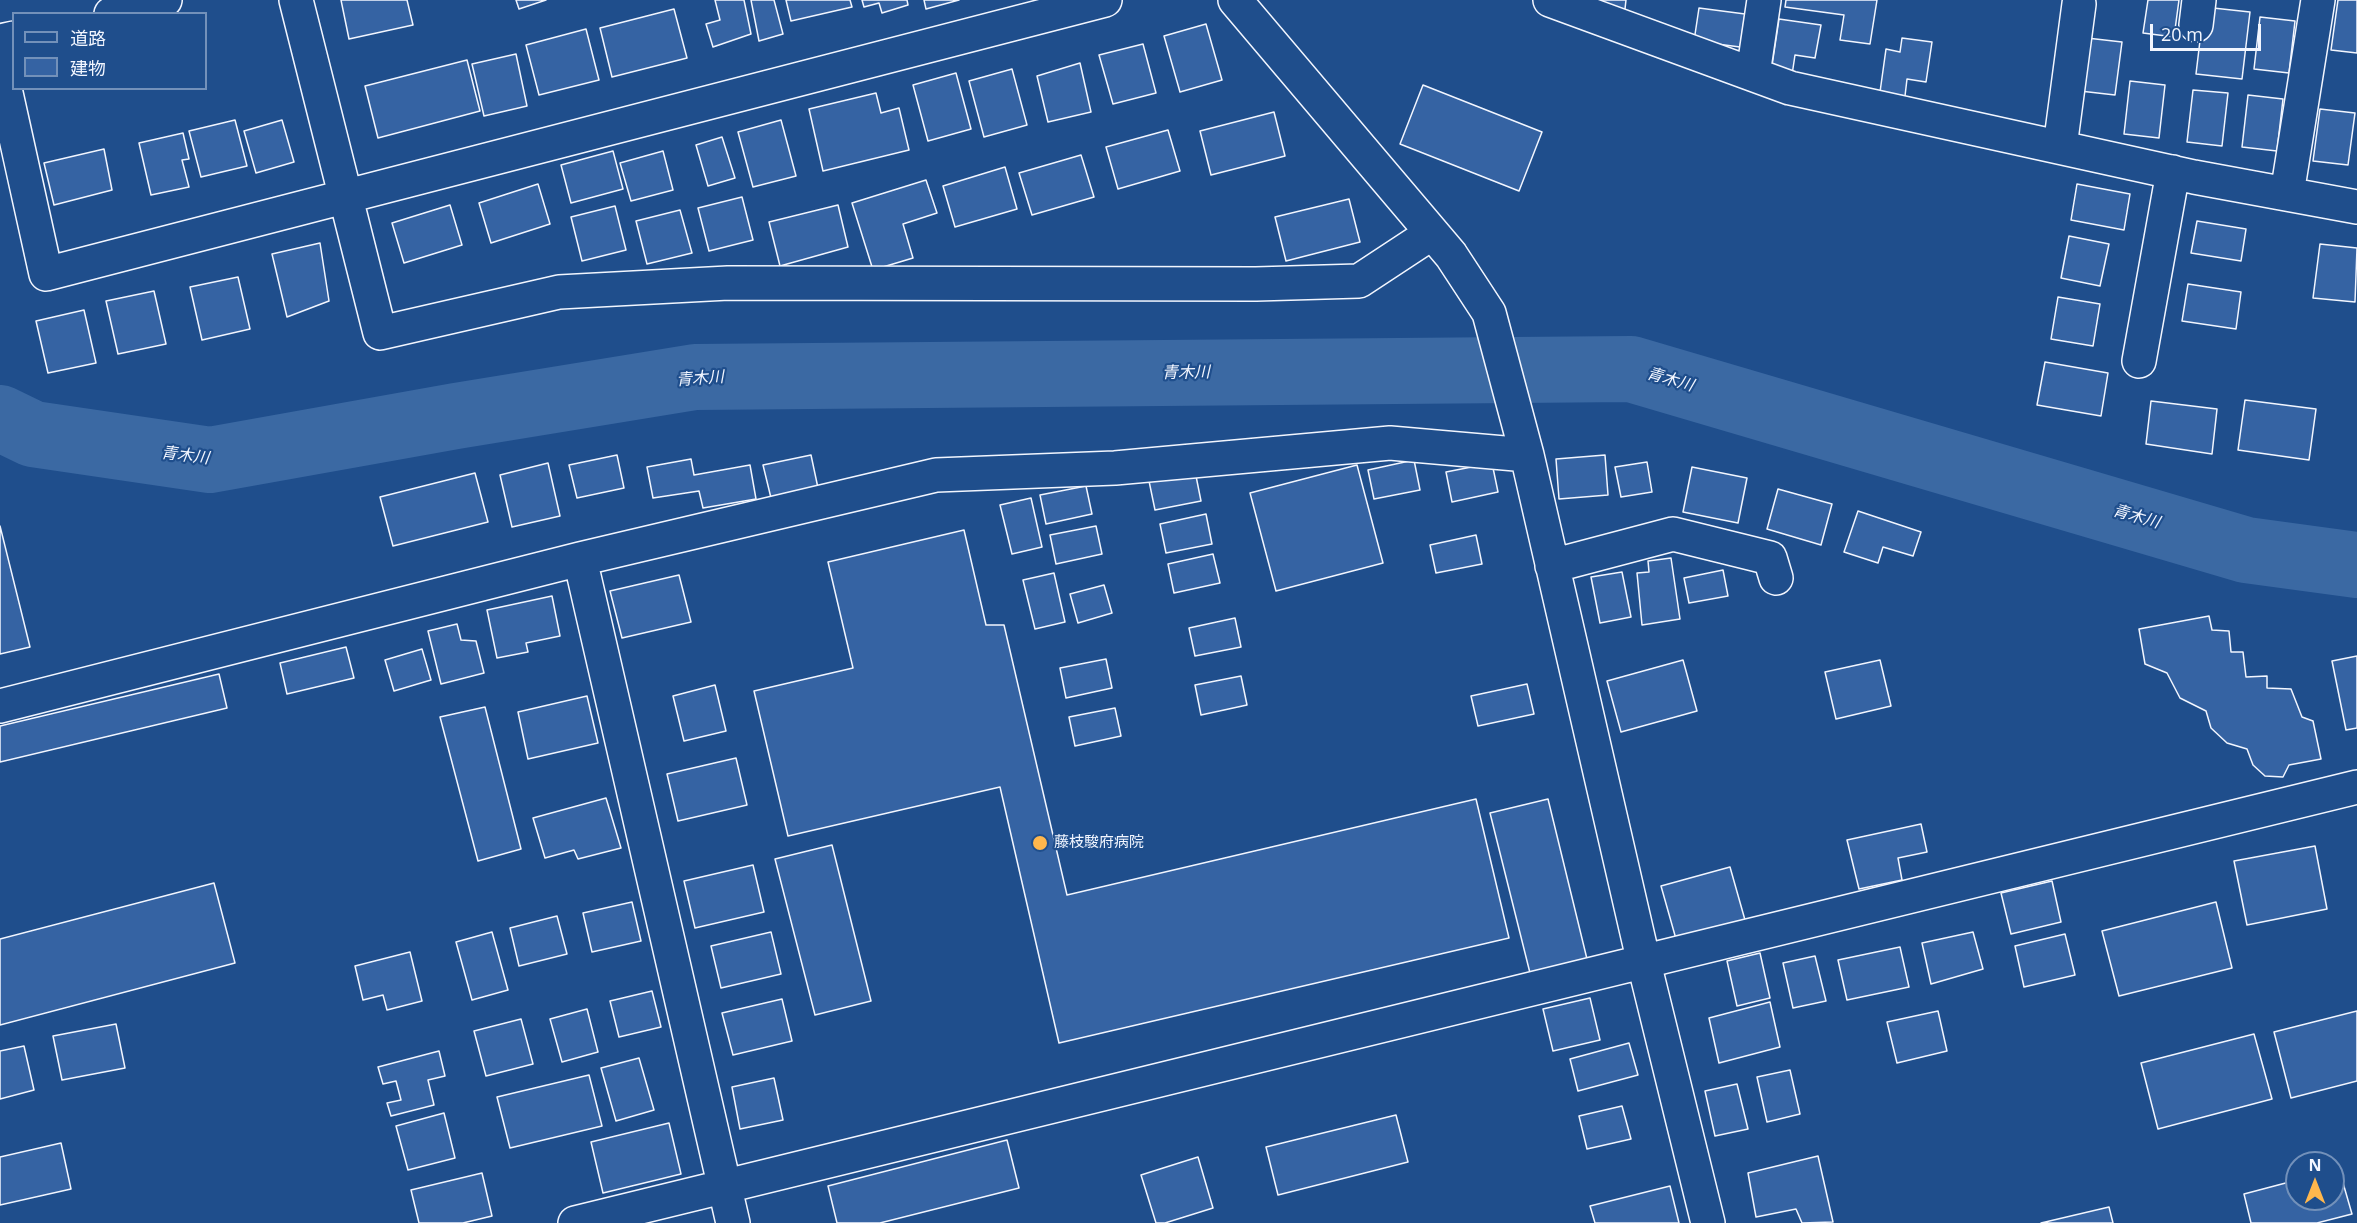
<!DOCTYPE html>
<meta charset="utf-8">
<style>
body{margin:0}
#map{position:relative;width:2357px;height:1223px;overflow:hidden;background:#1f4e8c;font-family:"Open Sans","Noto Sans JP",sans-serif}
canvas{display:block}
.legend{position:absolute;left:12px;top:12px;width:195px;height:78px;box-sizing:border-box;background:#1f4e8c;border:2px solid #7391ba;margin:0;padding:8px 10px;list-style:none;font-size:18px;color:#f2f6ff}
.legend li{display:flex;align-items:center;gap:12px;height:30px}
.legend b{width:30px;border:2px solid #7391ba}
.north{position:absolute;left:2285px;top:1151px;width:60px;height:60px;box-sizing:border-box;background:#1f4e8c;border:2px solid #7391ba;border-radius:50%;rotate:0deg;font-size:16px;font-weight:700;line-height:24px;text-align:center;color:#f2f6ff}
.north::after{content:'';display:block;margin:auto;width:21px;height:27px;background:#ffb74d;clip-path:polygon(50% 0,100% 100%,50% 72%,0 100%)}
.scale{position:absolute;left:2150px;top:24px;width:111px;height:27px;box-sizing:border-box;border:3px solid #f2f6ff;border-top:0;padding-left:8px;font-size:18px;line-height:21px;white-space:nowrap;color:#f2f6ff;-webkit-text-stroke:4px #1f4e8c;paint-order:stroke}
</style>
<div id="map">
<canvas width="2357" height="1223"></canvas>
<ul class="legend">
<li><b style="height:8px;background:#1f4e8c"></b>道路</li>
<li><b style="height:16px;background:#3563a3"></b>建物</li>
</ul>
<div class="north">N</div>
<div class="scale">20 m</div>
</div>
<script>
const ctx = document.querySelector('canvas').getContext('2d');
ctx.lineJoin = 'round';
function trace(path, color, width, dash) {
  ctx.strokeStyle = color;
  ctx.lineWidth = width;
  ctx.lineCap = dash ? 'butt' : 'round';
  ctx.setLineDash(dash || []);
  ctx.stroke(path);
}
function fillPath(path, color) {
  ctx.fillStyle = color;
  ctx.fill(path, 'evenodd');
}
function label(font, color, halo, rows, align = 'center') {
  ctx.font = font + ' "Open Sans","Noto Sans JP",sans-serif';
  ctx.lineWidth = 4.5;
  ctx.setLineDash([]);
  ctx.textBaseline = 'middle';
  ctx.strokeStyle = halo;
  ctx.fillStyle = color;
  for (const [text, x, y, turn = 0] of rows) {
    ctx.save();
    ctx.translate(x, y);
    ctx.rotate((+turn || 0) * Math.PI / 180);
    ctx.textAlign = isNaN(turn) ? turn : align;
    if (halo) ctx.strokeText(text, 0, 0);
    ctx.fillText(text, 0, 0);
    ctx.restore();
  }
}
trace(new Path2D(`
 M0 418 33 434 210 460 456 416 695 377 1631 369 2246 550 2357 565`), '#3b69a3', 66);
const building = new Path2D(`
 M341 0H407L413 25 349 39Z
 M516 0H546L519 9Z
 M715 0H744L751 34 713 47 706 24 720 20Z
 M751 0H774L783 34 759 41Z
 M786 0H850L852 7 791 21Z
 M862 0H907L908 5 882 13 879 3 864 7Z
 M924 0H959L926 9Z
 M1587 0H1626L1625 9 1587 4Z
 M1786 0H1877L1870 44 1840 40 1844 15 1785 7Z
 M2148 0H2179L2174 37 2143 33Z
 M2338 0H2357V53L2331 50Z
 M2204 7 2250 12 2242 79 2196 74Z
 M1699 8 1745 14 1740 47 1694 41Z
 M674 9 687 58 612 77 600 28Z
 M2260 17 2295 21 2289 73 2254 69Z
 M1779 19 1821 25 1815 58 1795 55 1792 75 1771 72Z
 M1206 24 1222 80 1180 92 1164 36Z
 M586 29 599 80 539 95 526 45Z
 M1902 38 1932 42 1926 82 1907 79 1905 96 1880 92 1886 49 1900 52Z
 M2087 38 2122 42 2115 95 2080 91Z
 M1143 44 1156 93 1113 104 1099 55Z
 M516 54 527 106 484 116 472 64Z
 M467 60 480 111 378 138 365 86Z
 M1080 63 1091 112 1048 122 1037 76Z
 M1012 69 1027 125 984 137 969 81Z
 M956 73 971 129 928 141 913 85Z
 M2130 81 2165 85 2159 138 2124 134Z
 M1423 85 1542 132 1519 191 1400 144Z
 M2193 90 2228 93 2222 146 2187 142Z
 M876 93 881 113 899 108 909 150 823 171 809 109Z
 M2248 95 2283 99 2277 151 2242 147Z
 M2320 109 2355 113 2348 165 2313 161Z
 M1274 112 1285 156 1211 175 1200 131Z
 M235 120 247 166 201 177 189 131Z
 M282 120 294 162 256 173 244 131Z
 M781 120 796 176 753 187 738 132Z
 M1168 130 1180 171 1118 189 1106 147Z
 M183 133 189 159 182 160 189 187 151 195 139 143Z
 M722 137 735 178 708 186 696 145Z
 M104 149 112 190 54 205 44 163Z
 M613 151 623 189 571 203 561 165Z
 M663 151 673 190 631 201 620 163Z
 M1081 155 1094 197 1032 215 1019 173Z
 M1005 167 1017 209 955 227 943 186Z
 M926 180 937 213 903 224 913 258 873 270 852 203Z
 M538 184 550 224 491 243 479 203Z
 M2077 184 2130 194 2124 230 2071 220Z
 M742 197 753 240 709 251 698 208Z
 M1349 199 1360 242 1286 261 1275 217Z
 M450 205 462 245 404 263 392 223Z
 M838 205 848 247 780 266 769 222Z
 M615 206 626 250 582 261 571 217Z
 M680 210 692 253 647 264 636 221Z
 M2197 221 2246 229 2241 261 2191 253Z
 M2069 236 2109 244 2100 286 2061 278Z
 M320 243 329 301 287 317 272 254Z
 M2320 244 2357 248 2355 302 2313 298Z
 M238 277 250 329 202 340 190 287Z
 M2188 284 2241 292 2236 329 2182 321Z
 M154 291 166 344 118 354 106 301Z
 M2058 297 2100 304 2093 346 2051 339Z
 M84 310 96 363 48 373 36 321Z
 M2045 362 2108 373 2101 416 2037 405Z
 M2245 400 2316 409 2309 460 2238 450Z
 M2151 401 2217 409 2212 454 2146 444Z
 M617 455 624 488 577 498 569 465Z
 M811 455 818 488 771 498 763 465Z
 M1605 455 1608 495 1559 499 1556 459Z
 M691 459 694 475 750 465 756 499 703 508 699 491 653 498 647 467Z
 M1414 460 1420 490 1374 499 1368 470Z
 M1647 462 1652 492 1621 497 1615 467Z
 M548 463 560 516 512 527 500 475Z
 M1492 463 1498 492 1452 502 1446 472Z
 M1357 465 1383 563 1276 591 1250 493Z
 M1692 467 1747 478 1738 523 1683 512Z
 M1195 471 1201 501 1155 510 1149 481Z
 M475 473 488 522 393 546 380 497Z
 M1086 486 1092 514 1046 524 1040 495Z
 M1778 489 1832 504 1821 545 1767 529Z
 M1031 498 1042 547 1012 554 1000 505Z
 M1858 511 1921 532 1913 556 1883 547 1878 563 1844 552Z
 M1206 514 1212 544 1166 553 1160 524Z
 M0 526 30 647 0 654Z
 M1096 526 1102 554 1056 564 1050 535Z
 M964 530 986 625H1004L1067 895 1476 799 1509 938 1059 1043 1000 787 788 836 754 691 853 668 828 562Z
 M1476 535 1482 564 1436 573 1430 545Z
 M1213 554 1220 583 1174 593 1168 564Z
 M1671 558 1680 619 1642 625 1637 573 1649 572 1648 561Z
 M1723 570 1728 596 1689 603 1684 578Z
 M1622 572 1631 617 1600 623 1591 577Z
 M1054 573 1065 622 1035 629 1023 580Z
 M679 575 691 622 622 638 610 591Z
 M1104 585 1112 613 1078 623 1070 594Z
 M552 596 560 636 526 643 528 652 497 658 487 610Z
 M2209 616 2212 630 2229 631 2231 652H2243L2246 677 2267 676V688L2291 689 2302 717 2313 721 2321 759 2289 765 2283 777 2265 776 2253 765 2247 749 2227 743 2211 728 2206 711 2180 698 2167 673 2145 664 2139 629Z
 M1235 618 1241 647 1195 656 1189 628Z
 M457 624 461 640 476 641 484 673 441 684 428 631Z
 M346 647 354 678 287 694 280 663Z
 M422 649 431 680 394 691 385 660Z
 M2357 656V728L2346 730 2332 661Z
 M1106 659 1112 688 1066 698 1060 668Z
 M1683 660 1697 711 1621 732 1607 681Z
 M1880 660 1891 706 1836 719 1825 672Z
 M219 674 227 708 0 762V726Z
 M1241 676 1247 705 1201 715 1195 685Z
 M1527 684 1534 714 1478 726 1471 696Z
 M715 685 726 731 684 741 673 696Z
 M587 696 598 743 528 759 518 712Z
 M485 707 521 849 478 861 440 717Z
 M1115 708 1121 736 1075 746 1069 717Z
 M736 758 747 805 678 821 667 774Z
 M606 798 621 848 578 859 574 850 545 858 533 818Z
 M1548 799 1587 959 1530 973 1490 813Z
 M1921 824 1927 852 1898 858 1902 880 1859 889 1847 840Z
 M832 845 871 1001 815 1015 775 859Z
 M2315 846 2327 909 2247 925 2234 861Z
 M753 865 764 912 695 928 684 881Z
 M1730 867 1745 920 1676 939 1661 886Z
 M2052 881 2061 922 2011 934 2001 893Z
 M214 883 235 963 0 1025V939Z
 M632 902 641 941 592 952 583 913Z
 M2216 902 2232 968 2119 996 2102 931Z
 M557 916 567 954 519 966 510 928Z
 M492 932 508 990 472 1000 456 942Z
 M771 932 781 974 721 988 711 946Z
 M1973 932 1983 969 1931 984 1922 943Z
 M2065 934 2075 975 2024 987 2015 946Z
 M1900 947 1909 987 1847 1000 1838 960Z
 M410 952 422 1001 387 1010 383 995 363 1000 355 966Z
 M1760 953 1770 998 1737 1006 1727 961Z
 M1815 956 1826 1001 1793 1008 1783 963Z
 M652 991 661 1027 619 1037 610 1001Z
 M1590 998 1600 1040 1553 1051 1543 1009Z
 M782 999 792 1041 733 1055 722 1013Z
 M1770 1002 1780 1047 1719 1063 1709 1018Z
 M587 1009 598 1052 562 1062 550 1019Z
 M1938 1011 1947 1051 1897 1063 1887 1022Z
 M2357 1011V1081L2291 1098 2274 1032Z
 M521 1019 533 1064 486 1076 474 1031Z
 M116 1024 125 1068 62 1080 53 1036Z
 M2254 1034 2272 1099 2158 1129 2141 1063Z
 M1629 1043 1638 1075 1578 1091 1570 1059Z
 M24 1046 34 1090 0 1099V1051Z
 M439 1051 445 1076 428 1080 434 1105 391 1116 387 1103 401 1100 396 1081 383 1084 378 1067Z
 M639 1058 654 1110 616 1121 601 1068Z
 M1790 1070 1800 1114 1767 1122 1757 1077Z
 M589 1075 602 1126 510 1148 497 1097Z
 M774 1078 783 1120 740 1129 732 1087Z
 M1737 1084 1748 1129 1715 1136 1705 1091Z
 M1622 1106 1631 1139 1587 1149 1579 1116Z
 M444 1113 455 1158 408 1170 396 1126Z
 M1396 1115 1408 1162 1278 1195 1266 1147Z
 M669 1123 681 1174 603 1193 591 1142Z
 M1007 1140 1019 1188 880 1223H837L828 1186Z
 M61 1143 71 1189 0 1205V1157Z
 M1818 1156 1833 1222 1802 1223 1796 1209 1756 1217 1748 1173Z
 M1198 1157 1213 1208 1165 1223H1156L1141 1175Z
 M2339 1169 2352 1214 2317 1223H2251L2244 1194 2297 1180V1199H2333V1171Z
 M482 1173 492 1216 463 1223H419L411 1190Z
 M1670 1186 1679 1223H1595L1590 1206Z
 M2109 1207 2113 1223H2041Z`);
fillPath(building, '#3563a3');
trace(building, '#f2f6ff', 1.5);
const street = new Path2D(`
 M296 0 380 333 559 292 728 283 1256 284 1359 281 1432 233
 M1235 0 1451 255 1489 313 1527 455 1644 963 1708 1223
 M1550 0 1790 88 2194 177 2357 207
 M111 14 165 0
 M2196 25 2199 0
 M0 41 14 38
 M0 66 46 274 1105 0
 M1753 74 1764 0
 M2060 147 2079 4
 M2287 194 2318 0
 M2139 361 2173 172
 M580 559 733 1223
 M1552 566 1673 534 1770 558 1776 578
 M0 706 580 559 936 475 1115 468 1390 443 1527 455
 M575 1223 2357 787`);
trace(street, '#f2f6ff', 36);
trace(street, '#1f4e8c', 33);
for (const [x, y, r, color] of [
 [1040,843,8,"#ffb74d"]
]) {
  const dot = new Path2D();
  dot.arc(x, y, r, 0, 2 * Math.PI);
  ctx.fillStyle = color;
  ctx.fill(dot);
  trace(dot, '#1f4e8c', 2);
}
label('15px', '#f2f6ff', '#1f4e8c', [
 ["藤枝駿府病院",1054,843]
], 'left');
label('italic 16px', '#f2f6ff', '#1f4e8c', [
 ["青木川",1186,373,-1],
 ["青木川",700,379,-4],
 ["青木川",1670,380,16],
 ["青木川",185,456,7],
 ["青木川",2136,517,16]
]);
</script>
